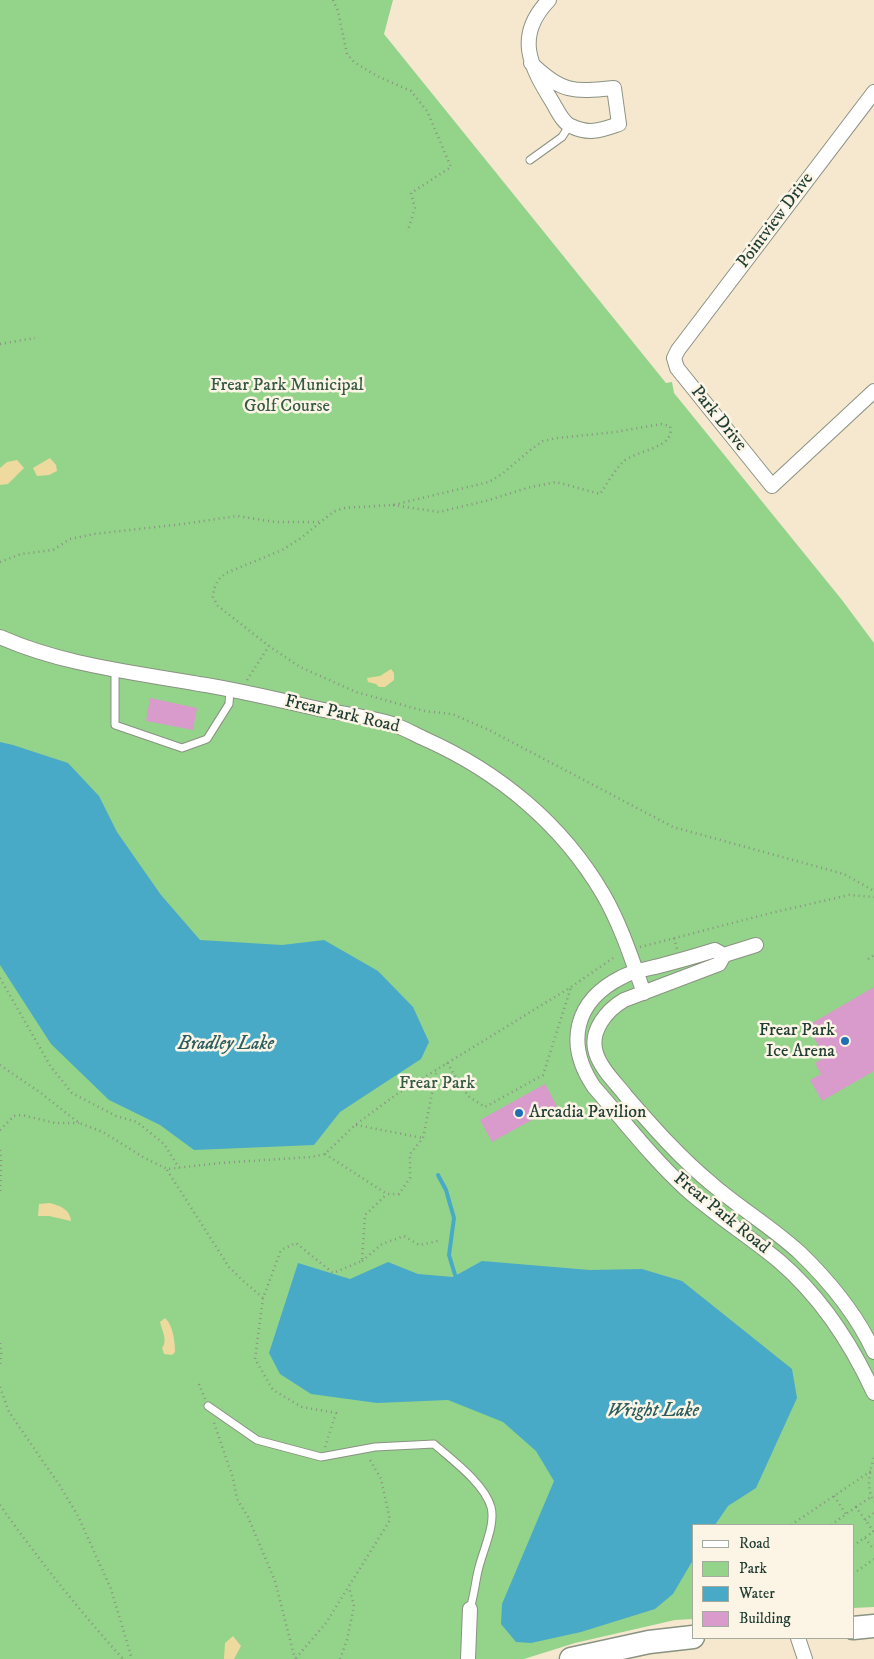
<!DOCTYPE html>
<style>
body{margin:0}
#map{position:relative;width:874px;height:1659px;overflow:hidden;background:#f6e8cf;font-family:"IM FELL DW Pica",serif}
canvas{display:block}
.legend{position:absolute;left:692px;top:1524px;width:162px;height:115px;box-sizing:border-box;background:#fcf5e5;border:1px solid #a4ab9e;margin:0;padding:6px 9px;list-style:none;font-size:15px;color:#1f3d34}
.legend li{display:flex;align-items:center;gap:10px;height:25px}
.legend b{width:25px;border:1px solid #a4ab9e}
</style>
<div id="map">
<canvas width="874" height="1659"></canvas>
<ul class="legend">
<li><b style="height:6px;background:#fff"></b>Road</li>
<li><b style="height:14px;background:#93d48a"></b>Park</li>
<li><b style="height:14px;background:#49aac8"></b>Water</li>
<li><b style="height:14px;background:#d89bcb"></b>Building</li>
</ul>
</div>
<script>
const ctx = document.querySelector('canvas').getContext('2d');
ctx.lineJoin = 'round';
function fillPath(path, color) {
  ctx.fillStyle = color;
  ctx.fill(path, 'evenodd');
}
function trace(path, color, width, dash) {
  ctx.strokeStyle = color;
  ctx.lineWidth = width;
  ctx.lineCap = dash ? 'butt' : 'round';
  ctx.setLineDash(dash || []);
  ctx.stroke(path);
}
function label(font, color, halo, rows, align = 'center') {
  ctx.font = font + ' "IM FELL DW Pica",serif';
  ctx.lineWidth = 5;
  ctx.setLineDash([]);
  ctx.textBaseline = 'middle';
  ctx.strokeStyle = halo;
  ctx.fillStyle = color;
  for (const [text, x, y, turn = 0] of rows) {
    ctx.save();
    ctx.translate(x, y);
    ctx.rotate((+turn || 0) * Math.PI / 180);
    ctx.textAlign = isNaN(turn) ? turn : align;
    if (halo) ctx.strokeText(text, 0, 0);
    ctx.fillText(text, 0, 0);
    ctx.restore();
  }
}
fillPath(new Path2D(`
 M0 0H393L384 34 666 383 672 382 674 393 842 600 874 643V1607L853 1608V1525H693V1619L675 1620 575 1643 524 1659H0Z`), '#93d48a');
fillPath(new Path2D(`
 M50 458 56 465 57 471 49 475 37 476 33 468Z
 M17 460 24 468 8 484 0 485V468L7 462Z
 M391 669 394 673V680L385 687H379L376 684 368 682 367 678 380 676Z
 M50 1203C60 1206 70 1209 71 1221L49 1216H38L39 1204Z
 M165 1318C173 1325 175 1341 175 1352L172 1355 164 1354 162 1348C168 1340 162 1331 160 1322Z
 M233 1636 241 1646 234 1659H224L225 1643Z`), '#eeda9e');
fillPath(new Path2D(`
 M0 742 13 745 68 763 99 796 117 832 161 895 200 940 282 945 324 940 378 971 413 1007 429 1042 421 1059 340 1112 314 1145 194 1150 160 1125 109 1100 51 1044 0 965Z
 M482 1261 590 1270 642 1269 682 1281 792 1369 797 1398 756 1488 728 1506 715 1525H693V1560L673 1594 655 1609 581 1632 531 1643 516 1642 501 1624 502 1604 554 1481 536 1451 503 1422 448 1400 377 1403 311 1394 280 1374 269 1353 298 1263 350 1279 388 1262 418 1274 453 1277Z`), '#49aac8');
trace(new Path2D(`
 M438 1175 446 1190 454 1218 449 1255 456 1278`), '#49aac8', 4);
fillPath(new Path2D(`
 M150 698 197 708 193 730 146 721Z
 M874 987V1071L822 1101 810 1080 821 1074 815 1063 825 1057 807 1026Z
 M545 1084 557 1106 492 1142 480 1120Z`), '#d89bcb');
const lane = new Path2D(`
 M530 160 562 137 569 126
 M115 670V725L182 748 207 739 229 704 230 689
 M208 1406 257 1440 321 1457 375 1447 434 1444C452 1460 484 1483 491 1507 496 1525 482 1552 478 1571 475 1584 474 1596 470 1609`);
const street = new Path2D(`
 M531 63C562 93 573 92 614 88L619 124C601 130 589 135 571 126 563 123 557 110 553 103 530 66 514 36 549 0
 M874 92 678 350 674 358 677 368 772 486 874 391
 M0 637C63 665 132 672 199 684 239 690 279 700 319 709 343 714 369 717 392 724 404 728 414 734 425 739 499 772 562 824 603 894 621 925 632 960 644 993
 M756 945 724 955 715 950C696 956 678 961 659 966 647 969 633 971 622 977 574 1001 565 1044 594 1087 624 1121 652 1158 686 1189 715 1215 749 1236 779 1261 821 1297 851 1343 874 1393
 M724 955 719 964 624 1000C607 1010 589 1031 596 1053 601 1069 616 1083 626 1096 653 1127 681 1159 713 1185 741 1209 773 1228 800 1253 830 1282 856 1313 874 1352
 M798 1638 805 1659
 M468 1659 470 1609`);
const primary = new Path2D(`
 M853 1628 874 1626
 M571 1659 649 1642 693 1637`);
trace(lane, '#8a9282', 9);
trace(street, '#8a9282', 16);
trace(primary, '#8a9282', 25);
trace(new Path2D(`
 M333 0 338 11 347 54 354 62 377 76 411 91 427 111 451 167 411 193 415 208 408 230
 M0 344 35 338
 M393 505 439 512 489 500 527 488 556 482 600 494C607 484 614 471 623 462 635 450 676 449 670 426L661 424 616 432 557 438 543 441 529 451 502 474 489 482 393 505 343 508 333 512 301 538 282 550 226 573 218 580 214 589 213 597 218 606 269 646 300 667 356 692 424 711 452 714 489 730 673 827 844 874 874 891
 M0 562 21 554 53 550 70 539 94 534 183 524 237 516 276 522H319
 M247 680 269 646
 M674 938 677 949
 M640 947 771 913 849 895 874 897
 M868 959 874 955
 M0 978 51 1067 72 1093 116 1116 137 1122 164 1144 179 1168
 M447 1063 468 1096 485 1107 543 1075 571 987
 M0 1065 41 1093 79 1123 103 1132 143 1157 167 1169 220 1163 311 1157 325 1154 355 1125 397 1094 571 987 616 956
 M356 1125 423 1138
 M0 1130 14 1116 22 1115 55 1123H79
 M0 1150 1 1159 0 1195
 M325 1154 387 1194H399L410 1178V1154L423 1138 437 1069
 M167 1170 229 1267 242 1280 263 1298
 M362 1261 382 1244 404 1236 419 1245 438 1241
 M0 1343 1 1353 0 1365
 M199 1384 205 1399
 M0 1387 9 1412 60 1486 78 1516 111 1589 132 1659
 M214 1423 233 1478 237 1499 248 1517 275 1581 295 1659
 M325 1447 336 1413 302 1407 273 1390 255 1359 263 1298 281 1250 296 1243 333 1273 362 1261 365 1215 387 1194
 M874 1458C869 1473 866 1488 874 1502
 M834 1496 846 1514
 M0 1505C38 1559 79 1610 123 1659
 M856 1507 871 1497
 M865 1520 874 1513
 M791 1525 871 1471
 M831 1525 856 1507 874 1532
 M865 1538 874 1550
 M853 1546 874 1531
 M853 1574 874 1559
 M296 1658 326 1623 390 1520 381 1479 369 1458
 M340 1659 347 1640 354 1606 349 1587`), '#8a9282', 2.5, [1, 4]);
trace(lane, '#fff', 7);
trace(street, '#fff', 14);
trace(primary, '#fff', 22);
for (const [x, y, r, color] of [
 [845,1041,5,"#1f6fb2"],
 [519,1113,5,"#1f6fb2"]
]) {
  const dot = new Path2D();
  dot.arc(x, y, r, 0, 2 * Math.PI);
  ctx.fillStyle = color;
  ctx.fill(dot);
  trace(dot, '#fcf5e5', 2);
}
label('18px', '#1f3d34', '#fcf5e5', [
 ["Pointview Drive",776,221,-53],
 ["Park Drive",718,419,51],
 ["Frear Park Road",342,715,13],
 ["Frear Park Road",721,1214,39]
]);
label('18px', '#365b45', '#fcf5e5', [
 ["Frear Park Municipal",287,386],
 ["Golf Course",287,407],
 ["Frear Park",437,1084]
]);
label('18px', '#1f3d34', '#fcf5e5', [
 ["Frear Park",835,1031],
 ["Ice Arena",835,1052],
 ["Arcadia Pavilion",529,1113,"left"]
], 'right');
label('italic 19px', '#2c5e60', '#fcf5e5', [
 ["Bradley Lake",226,1045],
 ["Wright Lake",653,1412]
]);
</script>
